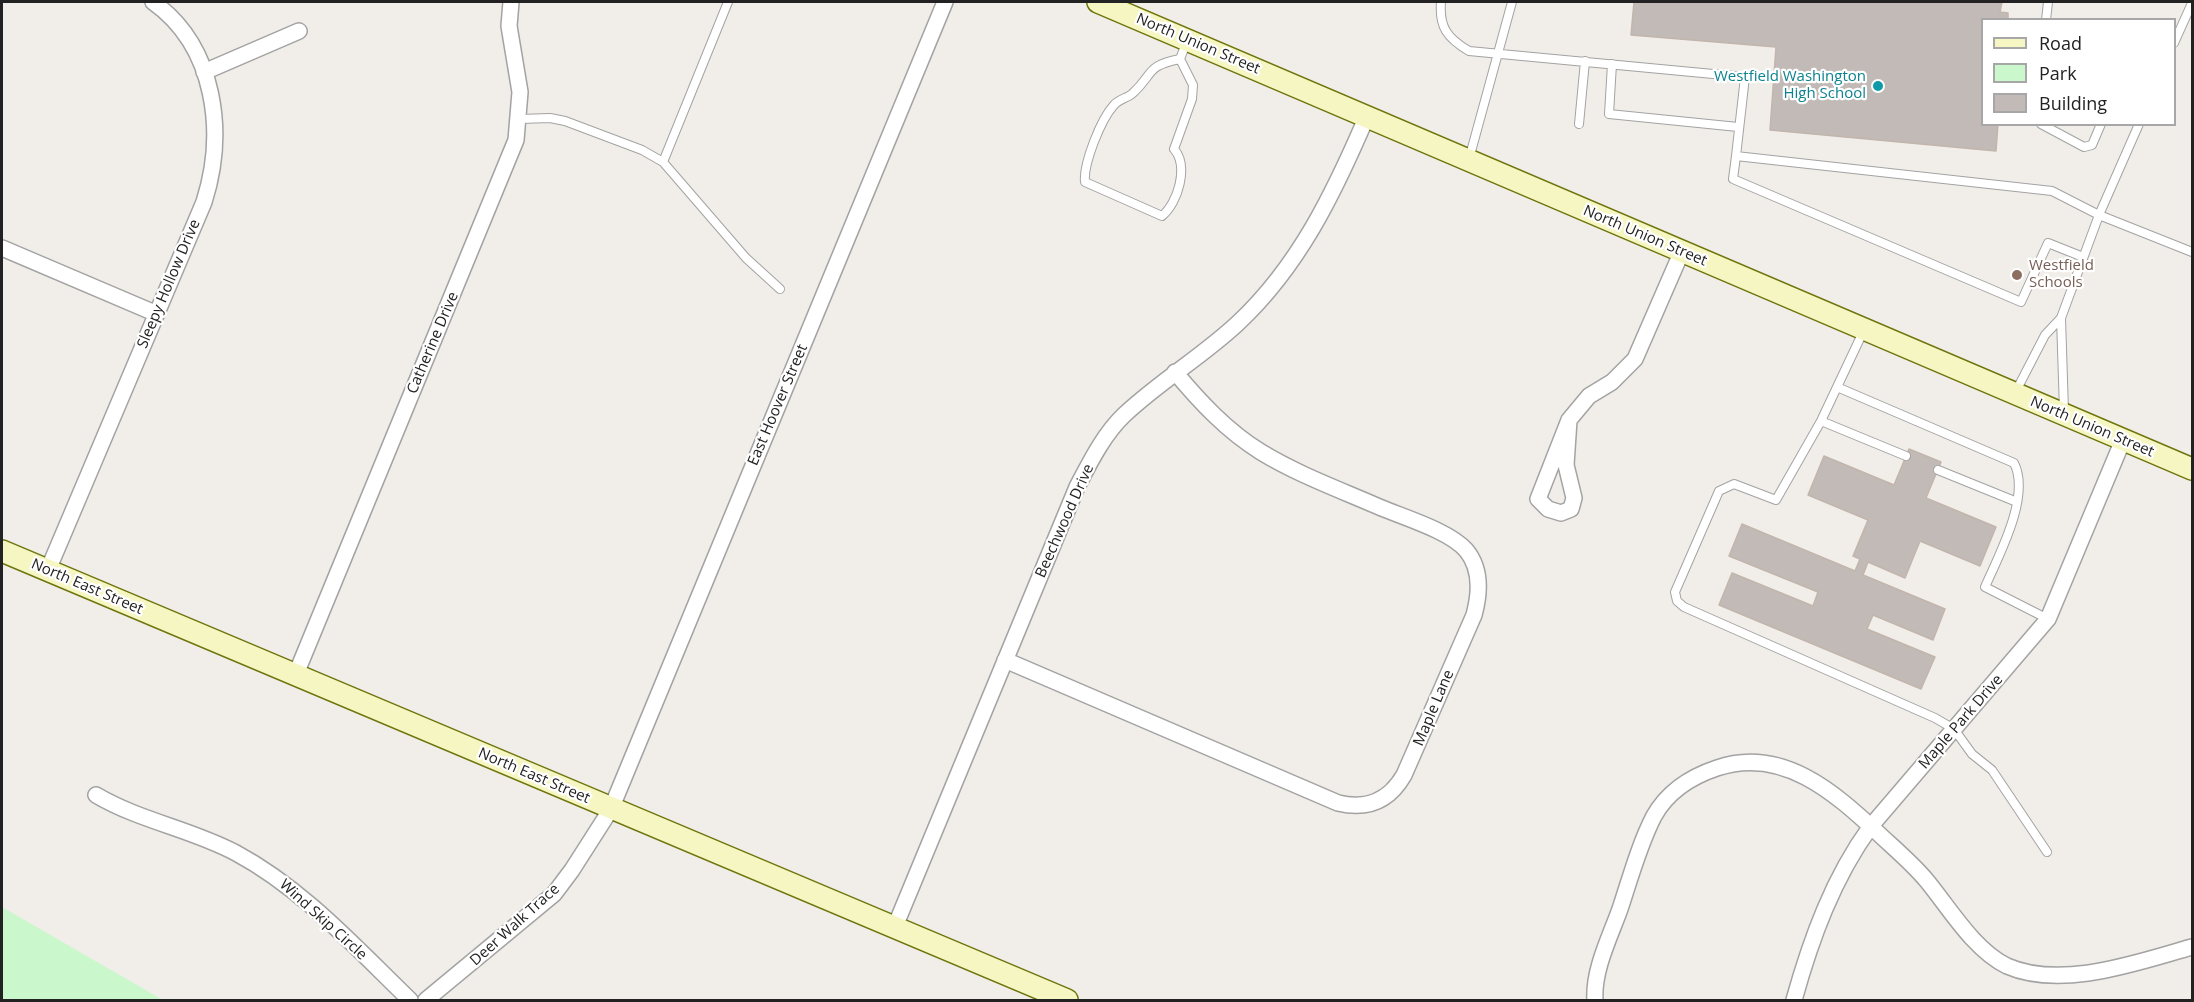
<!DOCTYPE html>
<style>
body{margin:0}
#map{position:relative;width:2194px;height:1002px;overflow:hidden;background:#f1eee9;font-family:"Open Sans",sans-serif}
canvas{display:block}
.frame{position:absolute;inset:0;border:3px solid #222;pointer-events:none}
.legend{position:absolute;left:1981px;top:18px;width:195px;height:108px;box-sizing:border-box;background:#fff;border:2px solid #a7a7a7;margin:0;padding:8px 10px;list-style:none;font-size:18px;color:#222}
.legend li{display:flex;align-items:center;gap:12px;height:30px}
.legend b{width:30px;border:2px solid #a7a7a7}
</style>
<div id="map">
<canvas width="2194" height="1002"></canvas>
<div class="frame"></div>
<ul class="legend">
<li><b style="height:8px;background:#f6f6c2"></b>Road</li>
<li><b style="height:16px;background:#caf7cc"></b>Park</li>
<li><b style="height:16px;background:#c2bab6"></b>Building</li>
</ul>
</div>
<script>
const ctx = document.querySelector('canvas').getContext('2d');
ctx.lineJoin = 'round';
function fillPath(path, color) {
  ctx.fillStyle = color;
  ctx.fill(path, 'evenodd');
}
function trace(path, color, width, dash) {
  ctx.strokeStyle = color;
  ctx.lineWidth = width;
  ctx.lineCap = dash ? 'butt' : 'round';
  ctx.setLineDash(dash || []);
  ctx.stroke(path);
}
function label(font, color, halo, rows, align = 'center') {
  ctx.font = font + ' "Open Sans",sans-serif';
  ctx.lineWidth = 4.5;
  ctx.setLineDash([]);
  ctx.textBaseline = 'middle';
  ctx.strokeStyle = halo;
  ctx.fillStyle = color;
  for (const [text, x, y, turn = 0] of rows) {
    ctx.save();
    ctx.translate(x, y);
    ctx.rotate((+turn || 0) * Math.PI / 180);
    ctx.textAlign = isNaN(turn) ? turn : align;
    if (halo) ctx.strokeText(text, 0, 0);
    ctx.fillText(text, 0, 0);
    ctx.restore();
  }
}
fillPath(new Path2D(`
 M2 907 163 1000H2Z`), '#caf7cc');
const building = new Path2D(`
 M1634 2H2002L2000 12 2008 13V20H1982V124H1998L1996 151 1770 130 1776 47 1631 35Z
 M1909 449 1941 462 1926 498 1996 527 1980 566 1920 541 1905 578 1868 562 1863 575 1945 609 1933 640 1873 615 1867 629 1935 657 1921 689 1719 605 1732 573 1813 606 1818 592 1729 556 1742 524 1855 571 1860 559 1853 556 1868 520 1808 495 1824 456 1894 485Z`);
fillPath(building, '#c2bab6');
trace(building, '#c2b5ac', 1.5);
const lane = new Path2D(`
 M1441 2C1439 27 1447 38 1469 51L1745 77 1736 156 2052 191 2099 215 2192 252
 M2046 20 2048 2
 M2174 43 2192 3
 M1180 59C1145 66 1154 74 1133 93 1128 98 1119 99 1114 105 1101 119 1083 164 1085 182L1162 216C1178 203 1189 166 1174 149L1192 99 1193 85 1180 59 1187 41
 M1612 64 1609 114 1738 127
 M520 119 550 118 565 121 642 150 663 162 746 258 780 289
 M1579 124 1585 61
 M2041 124 2084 147 2092 145 2101 124
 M1736 156 1733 179 2021 302 2048 243 2083 257
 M1469 159 1512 2
 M663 162 728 2
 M1863 332 1821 421 1776 500 1734 484 1719 491 1675 592 1677 601 1684 607 1935 718 1954 729 1972 754 1992 770 2047 852
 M1837 387 2014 463C2031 496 1999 555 1985 587L2048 619
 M2015 393 2045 335 2061 318
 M2064 411 2061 318 2099 215 2139 124
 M1821 421 1906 456
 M1938 470 2017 502`);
const street = new Path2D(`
 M204 72 299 31
 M2 248 157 314
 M1569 420 1566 465 1574 498 1571 509 1561 513 1548 509 1538 499 1569 420 1589 396 1612 382 1635 359 1682 251
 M48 570 204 202C226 133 216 47 153 2
 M1005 660 1338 803C1367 810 1389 801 1404 775L1474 615C1480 593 1482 569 1466 550 1448 530 1402 517 1377 506 1338 489 1297 474 1261 452 1227 431 1200 402 1175 372
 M296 674 516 140 520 92 509 26 511 2
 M96 795C140 821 191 829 236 853 303 889 355 947 410 1000
 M894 929 1077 487C1090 462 1104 434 1124 415 1160 381 1203 356 1238 323 1299 266 1334 193 1367 116
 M426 1000 554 894 572 870 611 809 945 2
 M1595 1000C1593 970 1610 937 1620 909 1630 879 1639 845 1654 816 1668 791 1690 777 1717 768 1782 746 1834 792 1879 834 1895 849 1913 864 1927 881 1950 909 1974 950 2007 966 2062 990 2138 962 2192 947
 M1794 1000C1811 939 1833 878 1871 826L2048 619 2123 440`);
const secondary = new Path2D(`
 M1098 2 2192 469
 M2 551 1067 1000`);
trace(lane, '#a3a3a3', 10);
trace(street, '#a3a3a3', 18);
trace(secondary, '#6e750c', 24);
trace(lane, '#fff', 8);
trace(street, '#fff', 15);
trace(secondary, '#f6f6c2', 21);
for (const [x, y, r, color] of [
 [1878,86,6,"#0f9aa8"],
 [2017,275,6,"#8d6e63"]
]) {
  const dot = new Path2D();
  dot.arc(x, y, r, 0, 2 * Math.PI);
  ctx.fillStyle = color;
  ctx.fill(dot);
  trace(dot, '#fff', 2);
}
label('15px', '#222', '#fff', [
 ["North Union Street",1198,44,23],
 ["North Union Street",1645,236,23],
 ["Sleepy Hollow Drive",169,284,-67],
 ["Catherine Drive",433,343,-67],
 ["East Hoover Street",778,405,-67],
 ["North Union Street",2092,427,23],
 ["Beechwood Drive",1065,521,-66],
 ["North East Street",87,587,23],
 ["Maple Lane",1434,708,-67],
 ["Maple Park Drive",1961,722,-49],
 ["North East Street",534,776,23],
 ["Wind Skip Circle",323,920,42],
 ["Deer Walk Trace",515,925,-42]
]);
label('15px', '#0d838f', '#fff', [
 ["Westfield Washington",1866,77],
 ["High School",1866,94]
], 'right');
label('15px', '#785e54', '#fff', [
 ["Westfield",2029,266],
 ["Schools",2029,283]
], 'left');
</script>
